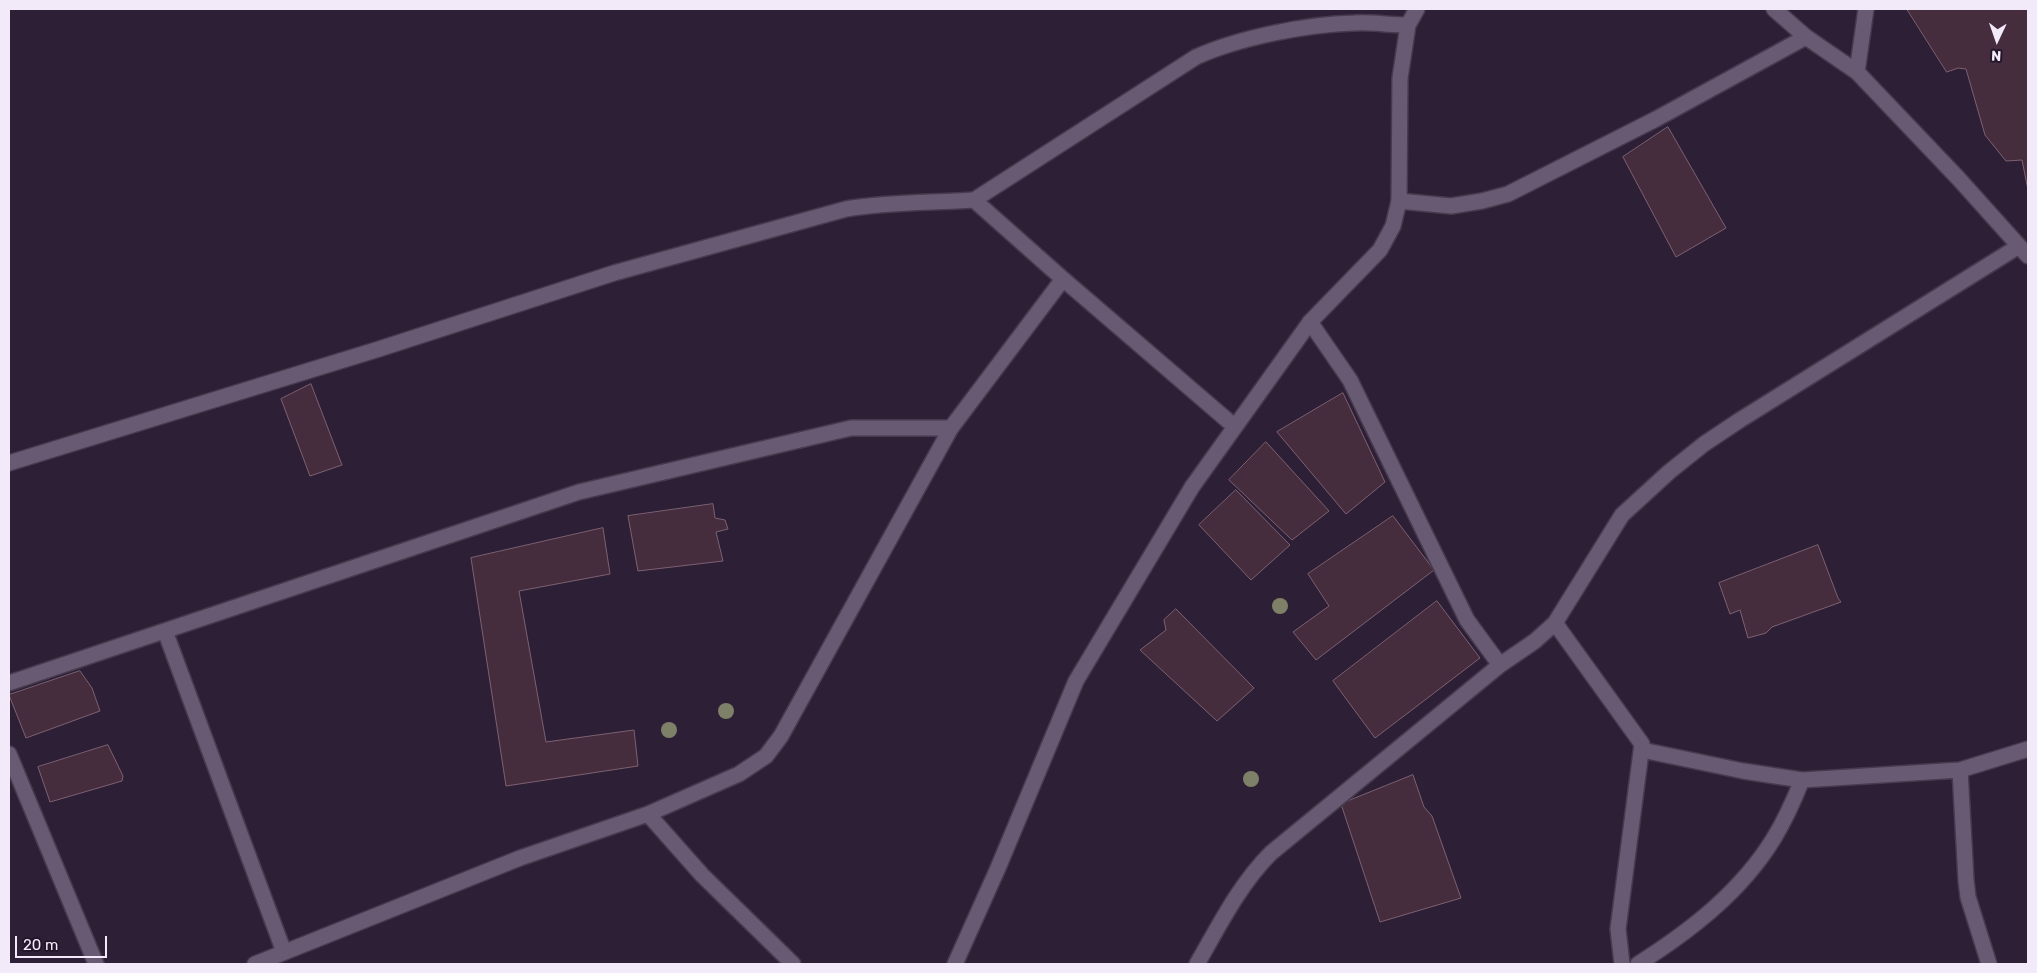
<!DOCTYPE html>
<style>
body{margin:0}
#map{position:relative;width:2037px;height:973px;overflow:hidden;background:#2d1f36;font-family:Rubik,sans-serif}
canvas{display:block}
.frame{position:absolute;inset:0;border:10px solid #f3eaf9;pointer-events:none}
.north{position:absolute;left:1972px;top:15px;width:50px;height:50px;-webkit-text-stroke:4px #23162b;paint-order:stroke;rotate:183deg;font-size:14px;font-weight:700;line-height:20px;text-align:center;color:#f3eaf9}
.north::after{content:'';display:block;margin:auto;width:18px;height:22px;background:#f3eaf9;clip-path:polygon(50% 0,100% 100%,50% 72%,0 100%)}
.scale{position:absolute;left:15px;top:936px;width:92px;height:22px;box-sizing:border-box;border:2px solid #f3eaf9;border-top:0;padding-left:6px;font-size:15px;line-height:18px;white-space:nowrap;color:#f3eaf9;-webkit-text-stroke:4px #23162b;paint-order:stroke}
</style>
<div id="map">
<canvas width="2037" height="973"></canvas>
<div class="frame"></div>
<div class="north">N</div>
<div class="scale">20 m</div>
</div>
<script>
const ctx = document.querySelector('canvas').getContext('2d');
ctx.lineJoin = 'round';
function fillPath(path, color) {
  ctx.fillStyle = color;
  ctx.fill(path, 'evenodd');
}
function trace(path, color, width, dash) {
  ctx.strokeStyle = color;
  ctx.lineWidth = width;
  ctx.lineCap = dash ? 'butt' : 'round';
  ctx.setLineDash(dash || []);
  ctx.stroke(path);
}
const building = new Path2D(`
 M1907 9H2028V190L2022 160 2006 161 1985 135 1966 69 1958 68 1947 72Z
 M1668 127 1726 228 1676 257 1623 157Z
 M311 384 342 465 310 476 281 399Z
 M1343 393 1385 482 1346 514 1277 432Z
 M1266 442 1329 511 1292 540 1229 480Z
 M1236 490 1290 545 1251 580 1199 525Z
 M713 504 715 518 725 520 728 529 716 532 723 561 638 571 628 516Z
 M1393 516 1434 570 1316 660 1293 632 1329 606 1308 574Z
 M603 528 610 574 519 591 546 742 634 730 638 766 506 786 471 558Z
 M1818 545 1838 598 1841 602 1772 627 1766 633 1748 638 1740 610 1730 614 1719 583Z
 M1437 601 1480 658 1375 738 1333 681Z
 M1176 609 1254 688 1217 721 1140 650 1166 630 1164 620Z
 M80 671 92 688 100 711 26 738 9 695Z
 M108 745 123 776 122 781 50 802 38 767Z
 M1413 775 1424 807 1432 816 1461 898 1380 922 1341 804Z`);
fillPath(building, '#462d3d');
trace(building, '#7d6172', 1);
const service = new Path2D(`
 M974 200 1196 57C1238 38 1307 24 1354 23 1372 22 1390 25 1408 25`);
const minor = new Path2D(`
 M1857 72 1866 9
 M1399 201 1451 206 1482 201 1508 194 1656 119 1806 37
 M1310 322 1350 380 1467 620 1500 665
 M9 463 379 349 614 273 846 209C888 202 931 203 974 200L1063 279 1234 426
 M1555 623 1642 744 1618 929 1622 964
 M165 631 284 952
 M9 683 579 492 851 428H951
 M1642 750 1743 771 1802 780 1960 770 2028 749
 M9 754 96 964
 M1960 770 1966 880 1968 897 1989 964
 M648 814 702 875 793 964
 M255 964 520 858 648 814 739 774 766 756 781 736 951 428 1063 279
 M1197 964C1219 926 1239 885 1271 853L1500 665 1535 641 1555 623 1622 515 1669 472 1704 444 1740 420 2019 246
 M1638 964C1690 931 1741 892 1774 838 1785 820 1794 800 1802 780`);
const tertiary = new Path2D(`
 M1774 9 1806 37 1857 72 1958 178 2028 256
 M955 964 998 868 1076 681 1192 487 1310 322 1380 250 1393 226 1399 201 1400 78 1408 25 1417 9`);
trace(service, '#463a4d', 18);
trace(minor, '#463a4d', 18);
trace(tertiary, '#463a4d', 18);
trace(service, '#695a74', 15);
trace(minor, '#695a74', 15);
trace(tertiary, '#695a74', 15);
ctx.fillStyle = '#7e8167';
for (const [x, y] of [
 [1280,606],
 [726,711],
 [669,730],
 [1251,779]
]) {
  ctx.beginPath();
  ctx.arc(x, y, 8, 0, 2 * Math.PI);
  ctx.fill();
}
</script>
